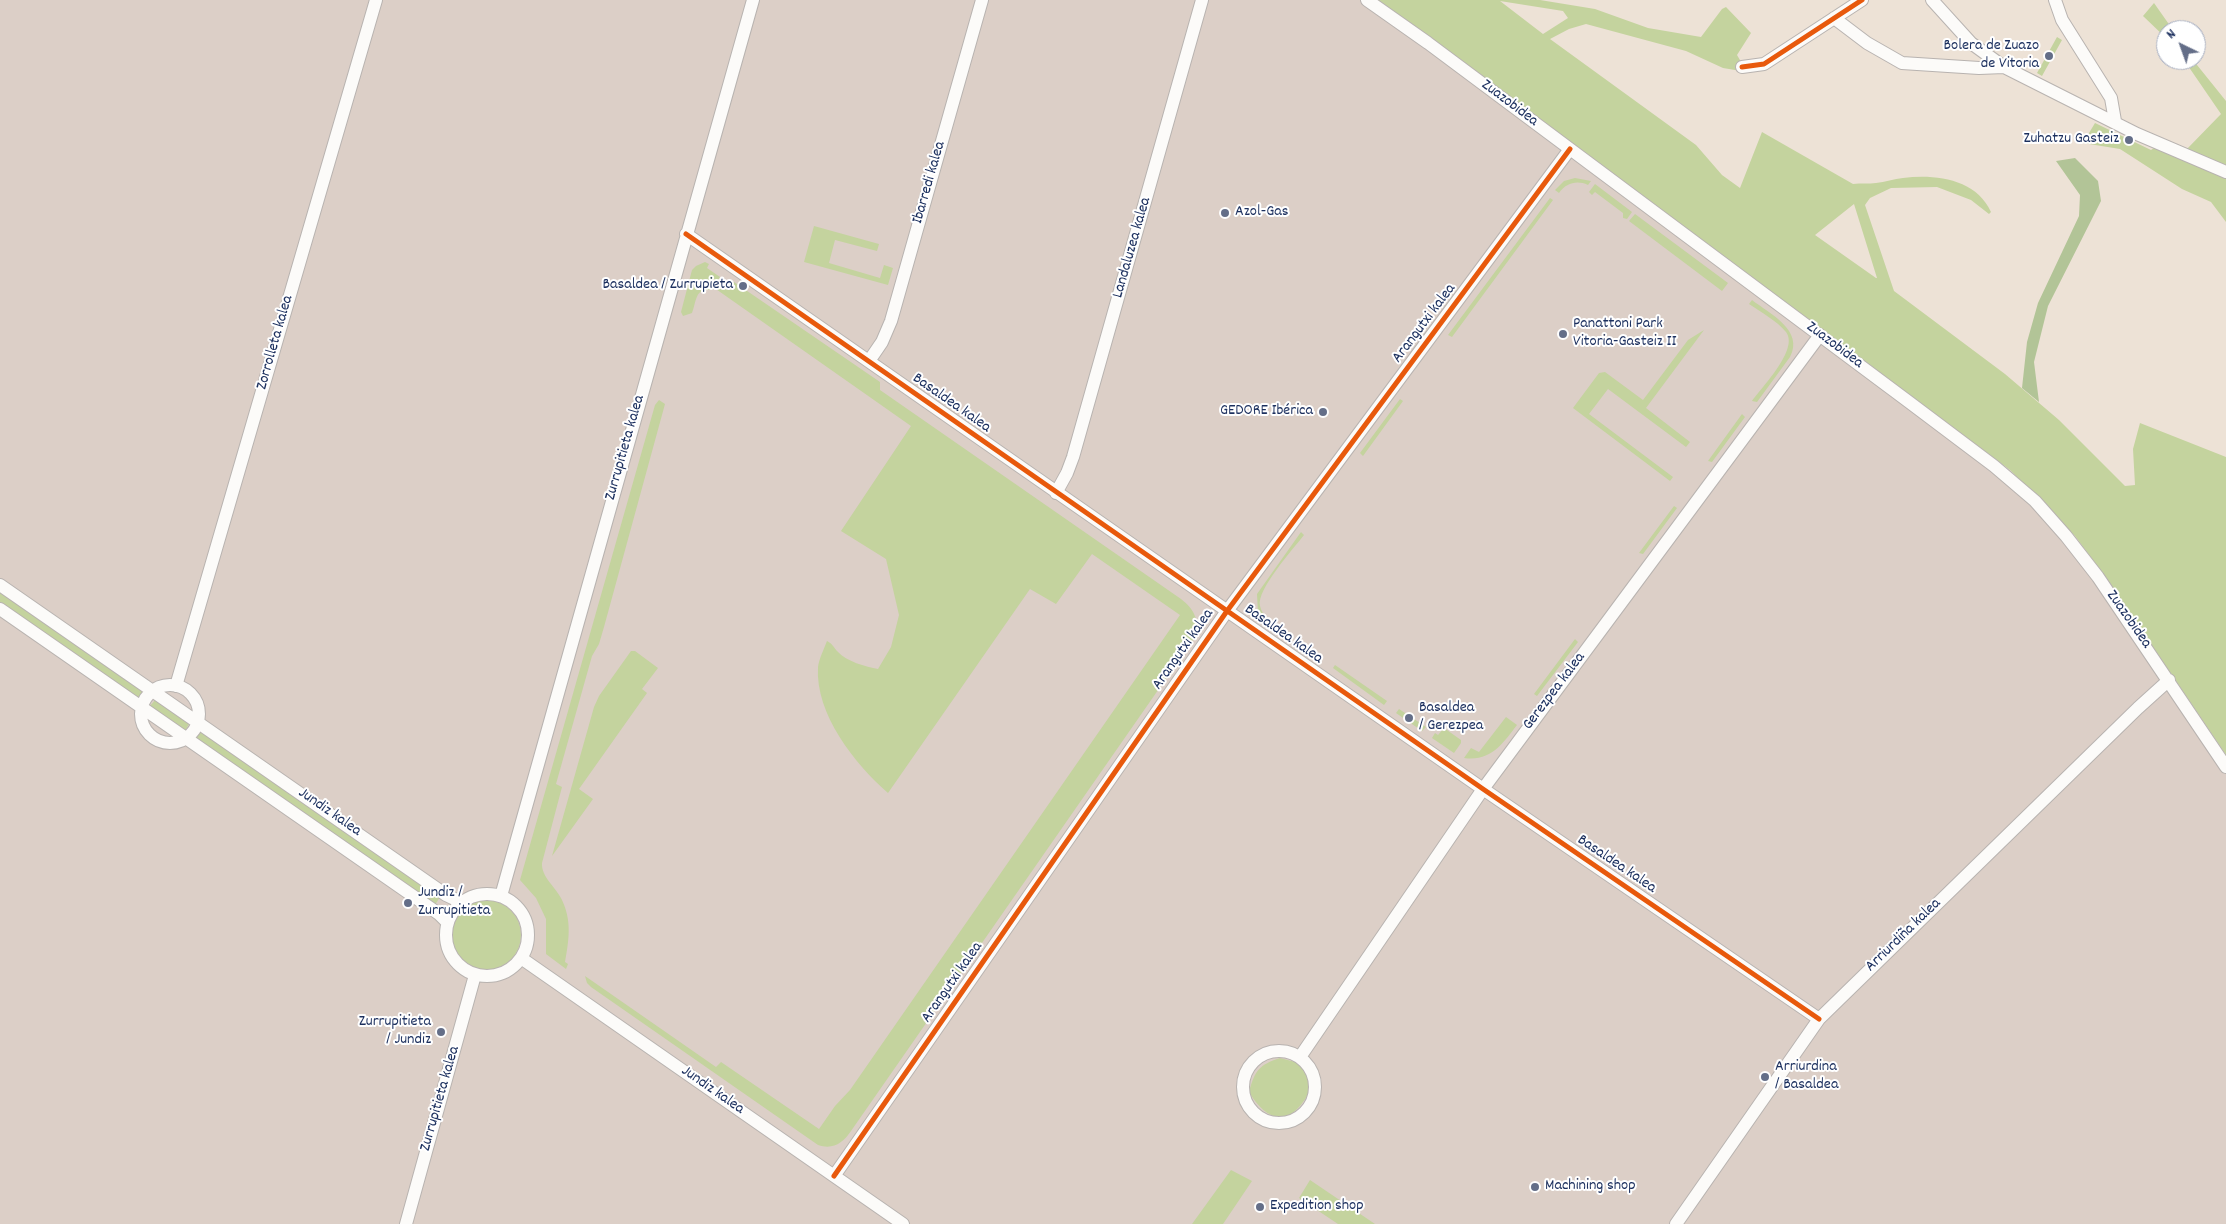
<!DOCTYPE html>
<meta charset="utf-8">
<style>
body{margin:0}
#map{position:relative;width:2226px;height:1224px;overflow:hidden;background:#ede2d6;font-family:Dekko,sans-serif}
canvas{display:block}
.north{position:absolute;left:2156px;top:20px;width:50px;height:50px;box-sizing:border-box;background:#fff;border:1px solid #a4acbf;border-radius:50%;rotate:318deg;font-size:14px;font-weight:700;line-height:20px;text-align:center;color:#1b2f5e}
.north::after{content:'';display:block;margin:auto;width:18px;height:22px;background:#646e88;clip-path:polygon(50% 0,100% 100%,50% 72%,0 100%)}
</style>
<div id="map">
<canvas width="2226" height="1224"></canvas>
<div class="north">N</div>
</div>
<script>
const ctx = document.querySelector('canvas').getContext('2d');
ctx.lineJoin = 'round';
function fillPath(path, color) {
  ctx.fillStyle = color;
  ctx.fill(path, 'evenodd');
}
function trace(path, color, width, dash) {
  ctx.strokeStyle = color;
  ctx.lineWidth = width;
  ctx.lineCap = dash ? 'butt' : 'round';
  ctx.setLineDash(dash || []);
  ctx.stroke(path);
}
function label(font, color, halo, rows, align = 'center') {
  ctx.font = font + ' Dekko,sans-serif';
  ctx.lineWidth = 4;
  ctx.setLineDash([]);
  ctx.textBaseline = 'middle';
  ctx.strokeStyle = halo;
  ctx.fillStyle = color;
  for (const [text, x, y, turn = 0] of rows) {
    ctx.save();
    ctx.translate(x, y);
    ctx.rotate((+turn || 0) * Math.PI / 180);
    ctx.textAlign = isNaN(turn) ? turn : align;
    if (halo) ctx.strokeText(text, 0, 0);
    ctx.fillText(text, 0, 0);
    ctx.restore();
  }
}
fillPath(new Path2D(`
 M0 0H1378L2010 470 2075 536 2107 579 2226 755V1224H0Z`), '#dccfc7');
fillPath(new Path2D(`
 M1378 0H1540L1595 9 1648 28 1701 37 1722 9 1726 7 1751 33 1737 55 1747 72 1723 68 1686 51 1586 24 1569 29 1550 39 1696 145 1722 175 1740 188 1762 132 1853 184C1861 183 1869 184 1876 183 1885 182 1894 179 1903 178 1936 174 1976 179 1991 212L1989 214 1971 200 1937 187 1891 188 1870 198 1865 205 1894 291 2005 374 2059 420 2125 486 2135 485 2133 449 2140 423 2226 457V755L2107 579 2075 536 2010 470ZM1500 1 1563 11 1568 18 1543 34ZM1854 204 1877 278H1876L1815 235Z
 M2154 3 2173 30H2166V38L2143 16Z
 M2057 37 2062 40 2042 76 2037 73Z
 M2184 60H2193L2226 101V166L2186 150 2221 114Z
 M2095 123 2151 150 2154 148 2226 177V222L2211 202 2182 189 2120 149 2083 143Z
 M1575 178 1591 181 1588 185C1577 180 1566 183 1559 193L1555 190 1564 181Z
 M1595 184 1632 212 1627 219 1623 218V213L1595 192 1592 195 1589 192Z
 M1550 198 1553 200 1452 337 1448 335Z
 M1635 214 1728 283 1722 291 1629 221Z
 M814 226 879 244 877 251 835 240 829 263 880 278 884 265 893 268 888 285 804 262Z
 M705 262 709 264 707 268 720 277 717 282 725 288 734 282 880 382V390L1181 599C1194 609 1200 620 1195 637L851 1131C843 1143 833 1150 818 1145L591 987 587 983 585 976 716 1067 721 1062 819 1129 835 1106 850 1090 1180 615 1092 554 1056 604 1030 589 888 793C855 764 815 714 818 667 819 659 824 649 827 641 833 644 833 647 838 652 846 661 866 667 878 669L891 647 899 615 886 559 841 531 911 426 713 287 709 290C695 288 696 304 692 313L683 316 681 312 692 270 696 266Z
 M1752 300C1770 314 1804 330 1790 357L1757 402 1752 401C1763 386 1799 349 1786 332 1777 321 1761 312 1749 304Z
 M1704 330 1646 408 1690 442 1686 447 1608 389 1589 414 1673 477 1670 481 1573 408 1599 373 1605 372 1643 400 1688 340Z
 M1400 399 1403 401 1363 456 1360 453Z
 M659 400 665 404 604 627 599 644 592 656 556 784 562 787 542 863C541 877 556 887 562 900 572 921 569 940 565 962L568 964 566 969 546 954V919L536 898 520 880 655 405Z
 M1742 414 1745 417 1712 462 1708 461Z
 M1674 506 1677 508 1643 554 1639 553Z
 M1301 532 1304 535C1294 548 1256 590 1260 606 1262 617 1274 622 1282 627L1279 631 1258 613 1257 594Z
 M0 590 145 691 140 699 0 603Z
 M1575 639 1578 642 1537 696 1534 694Z
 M631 651H635L658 668 642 689 647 693 579 789 593 799 552 856 594 707 599 696Z
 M1335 665 1387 701 1384 705 1333 668Z
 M156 699 190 722 185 731 150 706Z
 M1399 709 1426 727 1422 731 1396 713Z
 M1506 717 1517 725C1503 743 1491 762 1464 758L1471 748 1479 752Z
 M1444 728 1461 740V743L1454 753 1432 738 1435 733 1438 735Z
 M202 730 440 897 435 905 196 738Z
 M451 935a35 35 0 1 1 70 0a35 35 0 1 1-70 0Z
 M1280 1058 1299 1063C1302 1068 1308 1074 1309 1080 1311 1088 1308 1096 1303 1102 1284 1129 1263 1116 1249 1092 1255 1070 1259 1065 1280 1058Z
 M1231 1170 1252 1181 1223 1224H1192Z
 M1310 1180 1375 1224H1338L1299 1198Z`), '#c4d39e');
fillPath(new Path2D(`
 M2075 158 2098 181 2101 201 2048 306 2034 362 2039 402 2022 388 2027 342 2038 303 2079 216 2080 195 2056 161Z`), '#b2c497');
const minor = new Path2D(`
 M1367 0 1428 43 1909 402 1994 466 2035 501 2066 536 2098 577 2226 767
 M1932 0 1971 43 2004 67 2137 134 2226 172
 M2055 0 2062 20 2111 98 2115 121
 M1834 18 1867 43 1902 63 1979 68 2004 67
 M1742 67 1764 64 1862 0
 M686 234 1483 789 1819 1019
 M869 361 882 342 891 321 982 0
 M1056 493 1067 473 1073 457 1202 0
 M0 585 446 895 461 902
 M0 609 439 914 447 922
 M141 714a29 29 0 1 1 58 0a29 29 0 1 1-58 0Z
 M176 686 376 0
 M446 935a41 41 0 1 1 82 0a41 41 0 1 1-82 0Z
 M501 896 753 0
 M521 958 903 1224
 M1243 1087a36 36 0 1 1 72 0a36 36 0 1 1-72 0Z
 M1300 1057 1483 789 1820 335
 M834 1176 1227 611 1570 149
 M406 1224 475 975
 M1676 1224 1819 1019 2138 708 2169 680`);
trace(minor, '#b8b3b0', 14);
trace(minor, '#fcfbf9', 12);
trace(new Path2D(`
 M1742 67 1764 64 1862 0
 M686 234 1483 789 1819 1019
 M834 1176 1227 611 1570 149`), '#e8590c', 5);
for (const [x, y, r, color] of [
 [2049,56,5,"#646e88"],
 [2129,140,5,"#646e88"],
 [1225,213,5,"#646e88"],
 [743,286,5,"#646e88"],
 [1563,334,5,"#646e88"],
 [1323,412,5,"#646e88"],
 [1409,718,5,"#646e88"],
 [408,903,5,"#646e88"],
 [441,1032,5,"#646e88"],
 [1765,1077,5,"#646e88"],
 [1535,1187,5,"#646e88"],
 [1260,1207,5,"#646e88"]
]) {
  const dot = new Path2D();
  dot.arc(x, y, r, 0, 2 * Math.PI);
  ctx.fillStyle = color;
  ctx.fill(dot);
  trace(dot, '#fff', 2);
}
label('16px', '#1b2f5e', '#fff', [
 ["Bolera de Zuazo",2039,47,"right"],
 ["de Vitoria",2039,65,"right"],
 ["Zuhatzu Gasteiz",2119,140,"right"],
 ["Azol-Gas",1235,213],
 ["Basaldea / Zurrupieta",733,286,"right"],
 ["Panattoni Park",1573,325],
 ["Vitoria-Gasteiz II",1573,343],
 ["GEDORE Ibérica",1313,412,"right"],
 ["Basaldea",1419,709],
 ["/ Gerezpea",1419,727],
 ["Jundiz /",418,894],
 ["Zurrupitieta",418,912],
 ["Zurrupitieta",431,1023,"right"],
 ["/ Jundiz",431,1041,"right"],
 ["Arriurdina",1775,1068],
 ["/ Basaldea",1775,1086],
 ["Machining shop",1545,1187],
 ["Expedition shop",1270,1207]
], 'left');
label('16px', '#1b2f5e', '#fff', [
 ["Zuazobidea",1509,104,37],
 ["Ibarredi kalea",930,183,-74],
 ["Landaluzea kalea",1133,248,-74],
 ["Arangutxi kalea",1425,324,-53],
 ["Zorrolleta kalea",276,343,-74],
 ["Zuazobidea",1834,346,37],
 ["Basaldea kalea",951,404,35],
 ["Zurrupitieta kalea",626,448,-74],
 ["Zuazobidea",2128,620,55],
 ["Basaldea kalea",1283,635,35],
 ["Arangutxi kalea",1184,650,-55],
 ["Gerezpea kalea",1555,692,-53],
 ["Jundiz kalea",329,813,35],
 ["Basaldea kalea",1616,865,34],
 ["Arriurdiña kalea",1904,936,-44],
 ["Arangutxi kalea",953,983,-55],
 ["Jundiz kalea",712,1091,35],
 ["Zurrupitieta kalea",441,1099,-74]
]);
</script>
